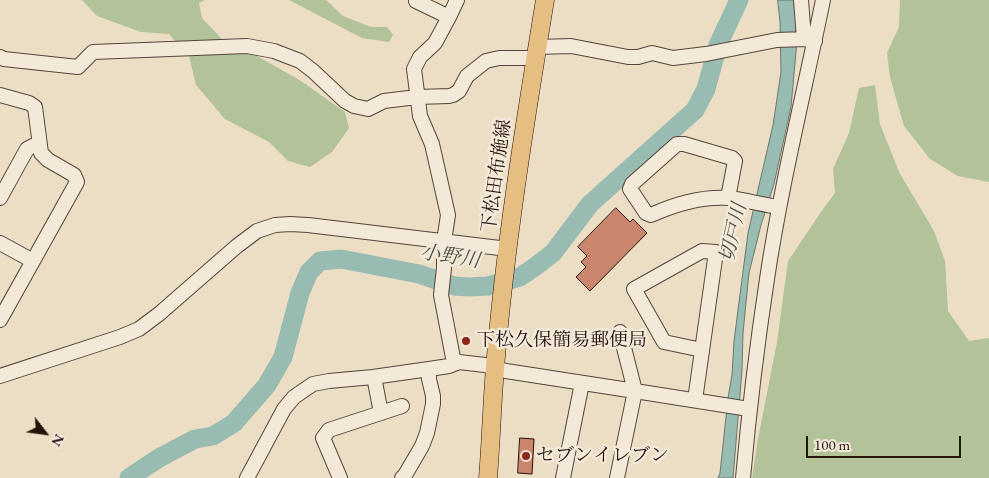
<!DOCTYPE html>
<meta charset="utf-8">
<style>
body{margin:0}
#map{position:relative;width:989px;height:478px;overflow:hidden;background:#ecddc5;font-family:"EB Garamond",serif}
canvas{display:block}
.north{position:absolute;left:20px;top:408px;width:50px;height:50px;-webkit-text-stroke:4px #f3e9d9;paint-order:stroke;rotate:120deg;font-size:14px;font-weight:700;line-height:20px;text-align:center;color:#24120b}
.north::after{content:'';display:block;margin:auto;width:18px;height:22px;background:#24120b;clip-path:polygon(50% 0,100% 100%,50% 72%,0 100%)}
.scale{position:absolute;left:806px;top:436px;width:155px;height:22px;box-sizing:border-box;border:2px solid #24120b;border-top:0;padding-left:6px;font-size:15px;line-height:18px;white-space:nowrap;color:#24120b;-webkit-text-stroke:4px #f3e9d9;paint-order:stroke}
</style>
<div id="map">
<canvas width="989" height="478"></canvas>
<div class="north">N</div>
<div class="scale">100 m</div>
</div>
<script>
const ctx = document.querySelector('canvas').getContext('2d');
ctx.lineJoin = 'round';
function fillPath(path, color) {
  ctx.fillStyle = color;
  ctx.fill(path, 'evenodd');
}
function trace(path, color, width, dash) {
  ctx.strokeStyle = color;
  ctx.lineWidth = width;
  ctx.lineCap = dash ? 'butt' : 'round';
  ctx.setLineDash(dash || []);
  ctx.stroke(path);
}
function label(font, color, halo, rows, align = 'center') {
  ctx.font = font + ' "EB Garamond","Noto Serif JP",serif';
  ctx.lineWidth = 5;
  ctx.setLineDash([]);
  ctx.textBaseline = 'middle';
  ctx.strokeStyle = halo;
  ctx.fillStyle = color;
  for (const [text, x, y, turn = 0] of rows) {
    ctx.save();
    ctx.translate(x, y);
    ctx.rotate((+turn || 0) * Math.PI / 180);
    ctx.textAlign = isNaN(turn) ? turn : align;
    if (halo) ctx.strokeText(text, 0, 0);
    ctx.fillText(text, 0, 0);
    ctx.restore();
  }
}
fillPath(new Path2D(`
 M82 0H205L199 3 202 18 222 39 252 53 301 81 345 112 349 128 332 152 310 167 288 161 269 142 225 119 196 85 189 56 169 34 141 32 97 16Z
 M289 0H326L343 16 371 27H387L393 35 389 42 362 38Z
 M900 0H989V182L958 176 930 159 904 126 890 77 887 53 899 27Z
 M875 85 880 124 899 172 934 231 945 261 948 311 969 341 989 338V478H752L758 439 777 342 788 261 823 209 835 193 833 169 849 133 859 88Z`), '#b2c299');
const water = new Path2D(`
 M778 0H796L798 30 791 107 774 184 761 225 749 273 743 333 742 370 733 478H718L720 473 728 398 732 375 734 341 748 233 773 125 781 72 780 22Z`);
fillPath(water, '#99bcb2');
trace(water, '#6a786f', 1);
trace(new Path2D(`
 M129 478 159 458 195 439 213 436 234 423 267 385 283 357 300 293 309 272 320 261 341 259 419 274 454 286 469 287 488 286 520 277 536 266 553 253 590 204 695 110 706 89 718 45 739 0`), '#99bcb2', 19);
const building = new Path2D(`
 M616 208 630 222 633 219 647 233 590 291 576 277 586 267 581 262 587 256 578 247Z
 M520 438 534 439 532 474 518 473Z`);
fillPath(building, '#ca856d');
trace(building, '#24120b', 1);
const minor = new Path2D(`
 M416 0V1L449 17
 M801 0 804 39
 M537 47 571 46 628 57H638L652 53 673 58 706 54 777 40 804 39 815 41
 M0 57 4 59 78 67 93 52 247 46 274 51 300 61 313 71 345 101 354 106 368 109 384 101 417 97 449 96 453 95 459 91 467 76 486 61 499 58H535
 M0 95 29 103 35 107 41 153 48 160 74 175 77 182 0 320
 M0 198 27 149 39 143
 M728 198 735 161 732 158 684 144H677L632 184 630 189 646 213 651 215C675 204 703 196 730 198 746 200 763 205 779 207
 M0 243 33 261
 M454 363 441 295 444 268V241L448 215 432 144 420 116 414 69 420 57 435 43 449 17 457 0
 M0 376 120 337 139 329 159 314 237 246 257 231 275 225 290 224 308 225 508 249
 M373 377 375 382 381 413
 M695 400 716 252 702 251 634 289 664 342 702 350
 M247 478 284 409 294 397 313 384 329 381 373 377 429 369 449 366 459 362 485 365 506 371 635 391 749 409
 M340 478 323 438 329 430 402 406
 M402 478 405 475 422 446 427 433 433 404V396L429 379V369
 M563 478 582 383
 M617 478 635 391 620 332
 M743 478C749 411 757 345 767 279 781 185 804 93 823 0`);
const major = new Path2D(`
 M488 478C491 441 492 405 495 368 505 245 525 122 545 0`);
trace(minor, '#56453a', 16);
trace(major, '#24120b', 19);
trace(minor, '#f3e9d9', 14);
trace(major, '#e6be82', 18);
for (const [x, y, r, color] of [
 [466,341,5,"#8f2418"],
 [526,456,5,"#8f2418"]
]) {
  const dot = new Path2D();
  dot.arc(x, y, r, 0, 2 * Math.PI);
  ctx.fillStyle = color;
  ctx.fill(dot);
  trace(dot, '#f3e9d9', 2);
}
label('19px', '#24120b', '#f3e9d9', [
 ["下松田布施線",497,176,-82]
]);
label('19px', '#24120b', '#f3e9d9', [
 ["下松久保簡易郵便局",476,341],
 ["セブンイレブン",536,456]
], 'left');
label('italic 20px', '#4d4e45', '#f3e9d9', [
 ["切戸川",734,233,-77],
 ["小野川",450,257,9]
]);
</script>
